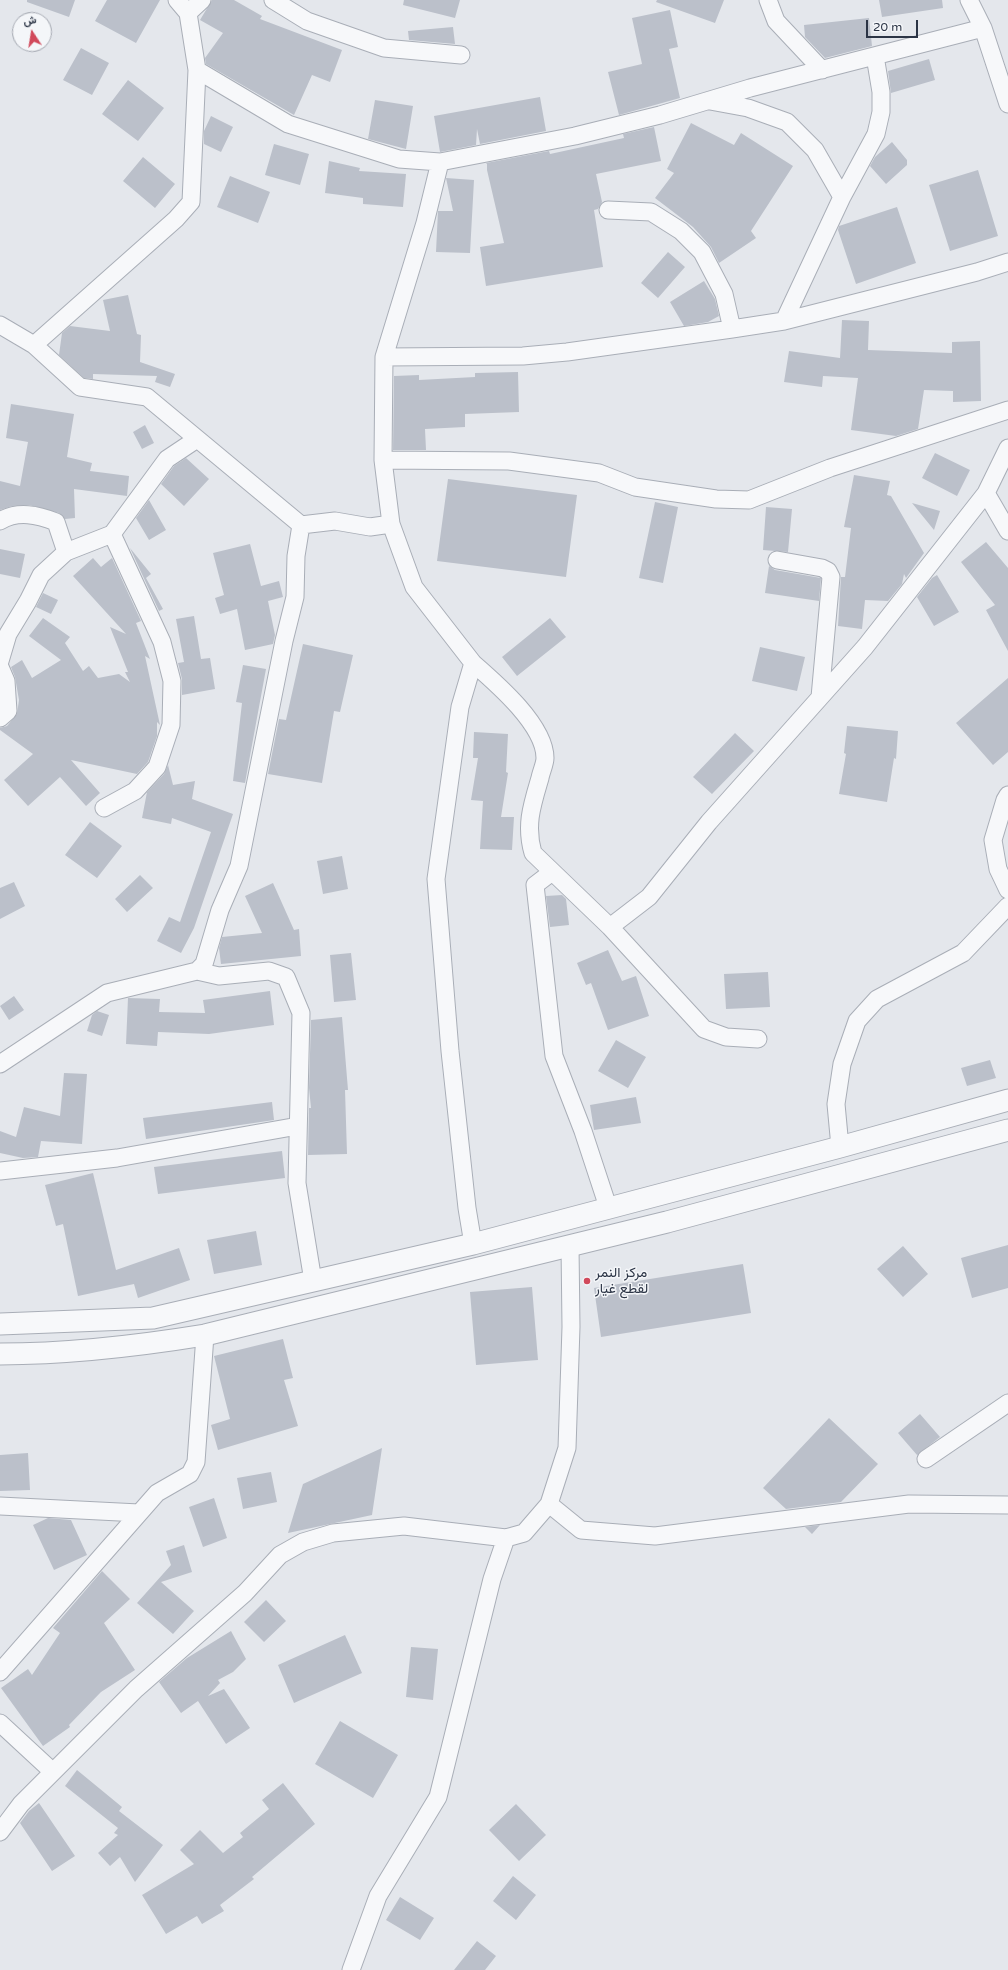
<!DOCTYPE html>
<meta charset="utf-8">
<style>
body{margin:0}
#map{position:relative;width:1008px;height:1970px;overflow:hidden;background:#e4e7ec;font-family:"Varela Round",Vazirmatn,sans-serif}
canvas{display:block}
.north{position:absolute;left:12px;top:12px;width:40px;height:40px;box-sizing:border-box;background:#f4f6f9;border:1px solid #a4a8b1;border-radius:50%;rotate:348deg;font-size:11px;font-weight:700;line-height:16px;text-align:center;color:#2b3445}
.north::after{content:'';display:block;margin:auto;width:14px;height:18px;background:#d1495b;clip-path:polygon(50% 0,100% 100%,50% 72%,0 100%)}
.scale{position:absolute;left:866px;top:20px;width:52px;height:18px;box-sizing:border-box;border:2px solid #2b3445;border-top:0;padding-left:5px;font-size:12px;line-height:14px;white-space:nowrap;color:#2b3445;-webkit-text-stroke:3px #f4f6f9;paint-order:stroke}
</style>
<div id="map">
<canvas width="1008" height="1970"></canvas>
<div class="north">ش</div>
<div class="scale">20 m</div>
</div>
<script>
const ctx = document.querySelector('canvas').getContext('2d');
ctx.lineJoin = 'round';
function fillPath(path, color) {
  ctx.fillStyle = color;
  ctx.fill(path, 'evenodd');
}
function trace(path, color, width, dash) {
  ctx.strokeStyle = color;
  ctx.lineWidth = width;
  ctx.lineCap = dash ? 'butt' : 'round';
  ctx.setLineDash(dash || []);
  ctx.stroke(path);
}
function label(font, color, halo, rows, align = 'center') {
  ctx.font = font + ' "Varela Round",Vazirmatn,sans-serif';
  ctx.lineWidth = 3;
  ctx.setLineDash([]);
  ctx.textBaseline = 'middle';
  ctx.strokeStyle = halo;
  ctx.fillStyle = color;
  for (const [text, x, y, turn = 0] of rows) {
    ctx.save();
    ctx.translate(x, y);
    ctx.rotate((+turn || 0) * Math.PI / 180);
    ctx.textAlign = isNaN(turn) ? turn : align;
    if (halo) ctx.strokeText(text, 0, 0);
    ctx.fillText(text, 0, 0);
    ctx.restore();
  }
}
fillPath(new Path2D(`
 M27 0H75L69 17 27 2Z
 M107 0H160L136 43 95 21Z
 M212 0H234L262 16 260 19 342 50 330 82 312 75 294 115 206 64 205 58 223 33 200 20Z
 M404 0H460L455 18 403 5Z
 M657 0H724L715 23 656 2Z
 M879 0H942L943 8 882 17Z
 M670 10 678 47 669 49 680 98 619 115 608 72 642 64 632 18Z
 M869 18 872 46 825 58 805 37 804 25Z
 M453 27 455 44 409 40 408 31Z
 M81 48 109 63 92 95 63 80Z
 M929 59 935 80 891 93 888 71Z
 M128 80 164 108 138 141 102 114Z
 M540 97 546 131 480 144 477 129 476 145 440 152 434 116Z
 M375 100 413 106 406 149 368 139Z
 M211 116 233 127 221 152 204 144V131Z
 M691 123 734 145 741 133 793 166 751 231 756 238 719 263 711 247 693 227 655 198 674 173 667 169Z
 M654 127 661 161 596 174 602 202 598 209 594 210 603 267 486 286 480 247 504 243 487 170V164L486 163 549 151 550 154 624 138 623 134Z
 M892 142 907 160V165L886 184 870 166 875 157Z
 M274 144 309 154 300 185 265 175Z
 M143 157 175 184 155 208 123 181Z
 M329 161 360 168 359 171 406 174 403 207 363 204V198L325 193Z
 M978 170 998 236 950 251 929 185Z
 M230 176 270 192 258 223 217 207Z
 M446 178 474 180 470 253 436 252 438 211H453Z
 M897 207 916 263 856 284 838 230 839 226Z
 M668 252 685 267 658 298 641 283Z
 M704 281 715 299 719 316 708 322 684 326 670 302Z
 M128 295 137 334 141 335 140 362 175 374 170 387 155 382 157 376 93 374V379L84 378 59 355 62 333 70 326 110 331 103 300Z
 M842 320 869 321 868 350 952 353V342L980 341 981 401 953 402V391L924 390 918 429 896 436 851 430 858 378 823 376 822 387 784 382 789 351 840 358Z
 M518 372 519 412 465 414V427L425 429 426 450H393L394 376 419 375V380L475 377V373Z
 M11 404 74 414 67 457 92 463 90 471 129 476 127 496 74 489 75 518 65 519 59 513 29 505 12 506 0 510V481L20 486 28 442 6 438Z
 M145 425 154 443 142 449 133 432Z
 M935 453 970 470 957 496 922 478Z
 M186 458 209 479 184 506 161 484 174 466Z
 M854 475 890 481 887 495 891 496 924 553 906 578 904 574 902 584 888 601 865 600 862 629 838 626 841 577H845L851 528 844 527Z
 M448 479 577 495 566 577 437 561Z
 M149 500 166 530 149 540 136 518Z
 M655 502 678 507 663 583 639 578Z
 M912 503 940 511 934 530Z
 M766 507 792 509 788 552 763 550Z
 M986 542 1008 568V651L986 610 995 605 961 562Z
 M250 544 261 586 279 581 283 597 268 601 275 635 273 644 245 650 237 609 220 614 215 598 224 595 213 553Z
 M130 548 151 574 146 578 163 609 159 611Z
 M0 549 25 554 20 578 0 574Z
 M93 558 101 567 112 558 141 621 136 623 150 659 145 656 160 725 157 722V736L148 762 137 774 71 760 100 793 86 806 60 777 28 806 4 780 33 754 0 730V728L7 726 17 714 19 700 15 677 11 667 22 660 32 678 61 660 29 636 43 618 70 637 65 643 83 671 89 666 98 678 119 674 130 682 125 672H128L110 627 126 634 73 576Z
 M769 566 775 570 821 578 819 601 765 593Z
 M937 575 959 612 934 626 917 597 932 578Z
 M43 593 58 600 51 614 36 607Z
 M194 616 201 659 210 658 215 689 182 695V679L178 663 184 662 176 619Z
 M550 618 566 637 517 676 502 657Z
 M303 644 353 655 340 712 334 711 322 783 268 774 279 719 286 720Z
 M760 647 805 657 797 691 752 681Z
 M243 665 266 669 245 783 233 781 242 703 236 702Z
 M1008 678V752L993 765 956 723Z
 M847 726 898 731 896 759 894 758 887 802 839 794 846 754 844 753Z
 M474 732 508 734 506 772 508 773 501 817H514L512 850 480 849 483 801 471 800 478 758H473Z
 M735 733 754 751 712 794 693 777Z
 M168 765 173 785 195 781 192 799 233 814 194 928 181 953 157 941 169 917 180 922 211 832 172 818 171 824 142 818 147 792 164 774Z
 M90 822 122 846 97 878 65 855Z
 M342 856 348 889 323 894 317 861Z
 M140 875 153 888 127 912 115 899Z
 M14 882 25 906 0 919V888Z
 M273 883 294 930 299 929 301 956 221 964 219 948 222 937 262 933 245 896Z
 M562 895 566 899 569 925 550 927 546 896Z
 M608 950 622 981 636 976 649 1016 608 1030 591 983 586 985 577 963Z
 M351 953 356 1000 334 1002 330 955Z
 M768 972 770 1007 726 1009 724 974Z
 M270 991 274 1025 209 1034 158 1032 157 1046 126 1044 128 998 160 999 159 1012 205 1013 203 1000Z
 M14 996 24 1010 9 1020 0 1006Z
 M97 1011 109 1015 102 1036 87 1031 92 1015Z
 M342 1017 348 1090H345L347 1154 308 1155 309 1108H311L309 1088 311 1020Z
 M616 1040 646 1057 628 1088 598 1071Z
 M990 1060 996 1078 967 1086 961 1068Z
 M64 1073 87 1074 82 1144 41 1141 38 1157 23 1158 0 1153V1131L16 1137 24 1107 60 1116Z
 M636 1097 641 1123 594 1130 590 1105Z
 M272 1102 274 1120 146 1139 143 1118Z
 M282 1151 285 1178 158 1194 154 1167Z
 M93 1173 116 1270 179 1248 190 1280 138 1298 134 1284 78 1296 63 1224 56 1226 45 1185Z
 M256 1231 262 1265 214 1274 207 1240Z
 M1008 1245V1288L972 1298 961 1258Z
 M903 1246 928 1274 903 1297 877 1269Z
 M743 1264 751 1313 601 1337 594 1288Z
 M532 1287 538 1360 476 1365 470 1292Z
 M283 1339 293 1378 284 1380 298 1426 218 1450 211 1425 230 1419 214 1356Z
 M920 1414 940 1437 917 1455 898 1433Z
 M829 1418 878 1464 841 1502 786 1509 763 1488Z
 M382 1448 372 1515 288 1533 303 1484Z
 M28 1453 30 1490 0 1491V1455Z
 M271 1472 277 1502 243 1509 237 1478Z
 M214 1498 227 1538 203 1547 189 1507Z
 M48 1518 71 1520 87 1555 54 1570 33 1525Z
 M820 1525 812 1534 805 1527Z
 M184 1545 192 1572 161 1582 194 1611 173 1634 137 1603 171 1565 166 1551Z
 M102 1571 130 1599 104 1623 135 1670 101 1692 69 1725 70 1727 43 1746 1 1688 28 1669 32 1675 60 1633 53 1628Z
 M266 1600 286 1621 264 1642 244 1622Z
 M231 1631 246 1659 233 1672 218 1680 220 1683 208 1696 224 1689 250 1728 226 1744 198 1701 181 1713 159 1682 187 1658Z
 M345 1635 362 1673 294 1703 278 1665Z
 M411 1647 438 1649 433 1700 406 1697Z
 M340 1721 398 1755 373 1798 315 1764Z
 M77 1770 122 1807 119 1811 163 1845 135 1882 120 1857 110 1866 98 1853 118 1835 114 1833 118 1828 65 1786Z
 M283 1783 315 1824 252 1877 254 1879 220 1905 224 1911 202 1924 197 1916 166 1934 142 1895 194 1864 180 1850 200 1830 223 1853 243 1837 240 1833 269 1809 262 1800Z
 M39 1803 75 1856 52 1871 20 1823 29 1811Z
 M516 1804 546 1835 519 1861 489 1830Z
 M513 1876 536 1895 516 1920 493 1901Z
 M400 1897 434 1918 420 1940 386 1920Z
 M477 1941 496 1956 485 1970H454Z`), '#bbc0ca');
const minor = new Path2D(`
 M273 0 307 21 384 48 461 55
 M768 0 776 21 822 70
 M969 0 983 28 1008 104
 M188 13 202 0
 M197 70 288 124 399 159 440 162 575 136 660 115 750 88 983 28
 M710 101 748 108 787 122 815 150 842 197 784 321
 M440 162 425 223 384 357 383 460 391 524 414 587 473 663 460 707 436 879 450 1051 467 1208 473 1244
 M842 197 876 134 881 112V92L875 56
 M608 210 651 212 681 231 702 252 724 294 732 329
 M0 325 34 345 80 387 147 397 301 525 296 556 295 597 284 641 239 866 220 910 204 964 197 971 107 993 0 1064
 M34 345 176 219 191 202 197 70 188 13 177 0
 M384 357 523 356 567 352 732 329 784 321 977 272 1008 262
 M383 460 509 461 599 473 635 487 716 499 749 500 830 468 1008 410
 M986 493 1008 531
 M0 521C18 510 38 515 56 522L66 552
 M301 525 335 521 370 527 391 524
 M777 560 822 568 828 571 831 577 820 697
 M0 661 8 634 28 601 41 575 66 552 112 534 167 459 197 439
 M473 663C496 683 545 725 545 758 545 764 541 772 540 778 532 805 525 825 533 853L610 927 704 1029 726 1037 758 1039
 M0 667 6 681 8 711 0 718
 M1008 795 1005 800 993 840 998 869 1008 890
 M104 808 135 791 157 767 171 725 172 681 162 642 112 534
 M552 872 535 885 554 1056 583 1131 608 1207
 M610 927 649 897 709 822 865 647 986 493 1008 448
 M197 971 219 976 269 971 286 977 301 1013 297 1183 313 1281
 M840 1147 836 1104 842 1064 857 1021 877 999 963 953 1008 906
 M0 1171 117 1158 298 1126
 M926 1459 1008 1403
 M549 1504 581 1530 655 1536 909 1504 1008 1505
 M0 1506 139 1513
 M0 1672 157 1493 190 1474 196 1462 205 1335
 M0 1723 53 1772
 M0 1832 21 1804 136 1689 245 1593 280 1555 303 1542 333 1533 404 1526 506 1538
 M351 1970 378 1896 438 1797 492 1579 506 1538 524 1533 549 1504 567 1448 571 1327 570 1246`);
const tertiary = new Path2D(`
 M0 1324 153 1318 473 1244 840 1147 1008 1100
 M0 1354C69 1354 137 1346 205 1335L667 1222 1008 1130`);
trace(minor, '#a9aeb7', 19);
trace(tertiary, '#a9aeb7', 23);
trace(minor, '#f7f8fa', 17);
trace(tertiary, '#f7f8fa', 21);
for (const [x, y, r, color] of [
 [587,1281,4,"#d1495b"]
]) {
  const dot = new Path2D();
  dot.arc(x, y, r, 0, 2 * Math.PI);
  ctx.fillStyle = color;
  ctx.fill(dot);
  trace(dot, '#f4f6f9', 1.5);
}
label('14px', '#2b3445', '#f4f6f9', [
 ["مركز النمر",595,1273],
 ["لقطع غيار",595,1289]
], 'left');
</script>
